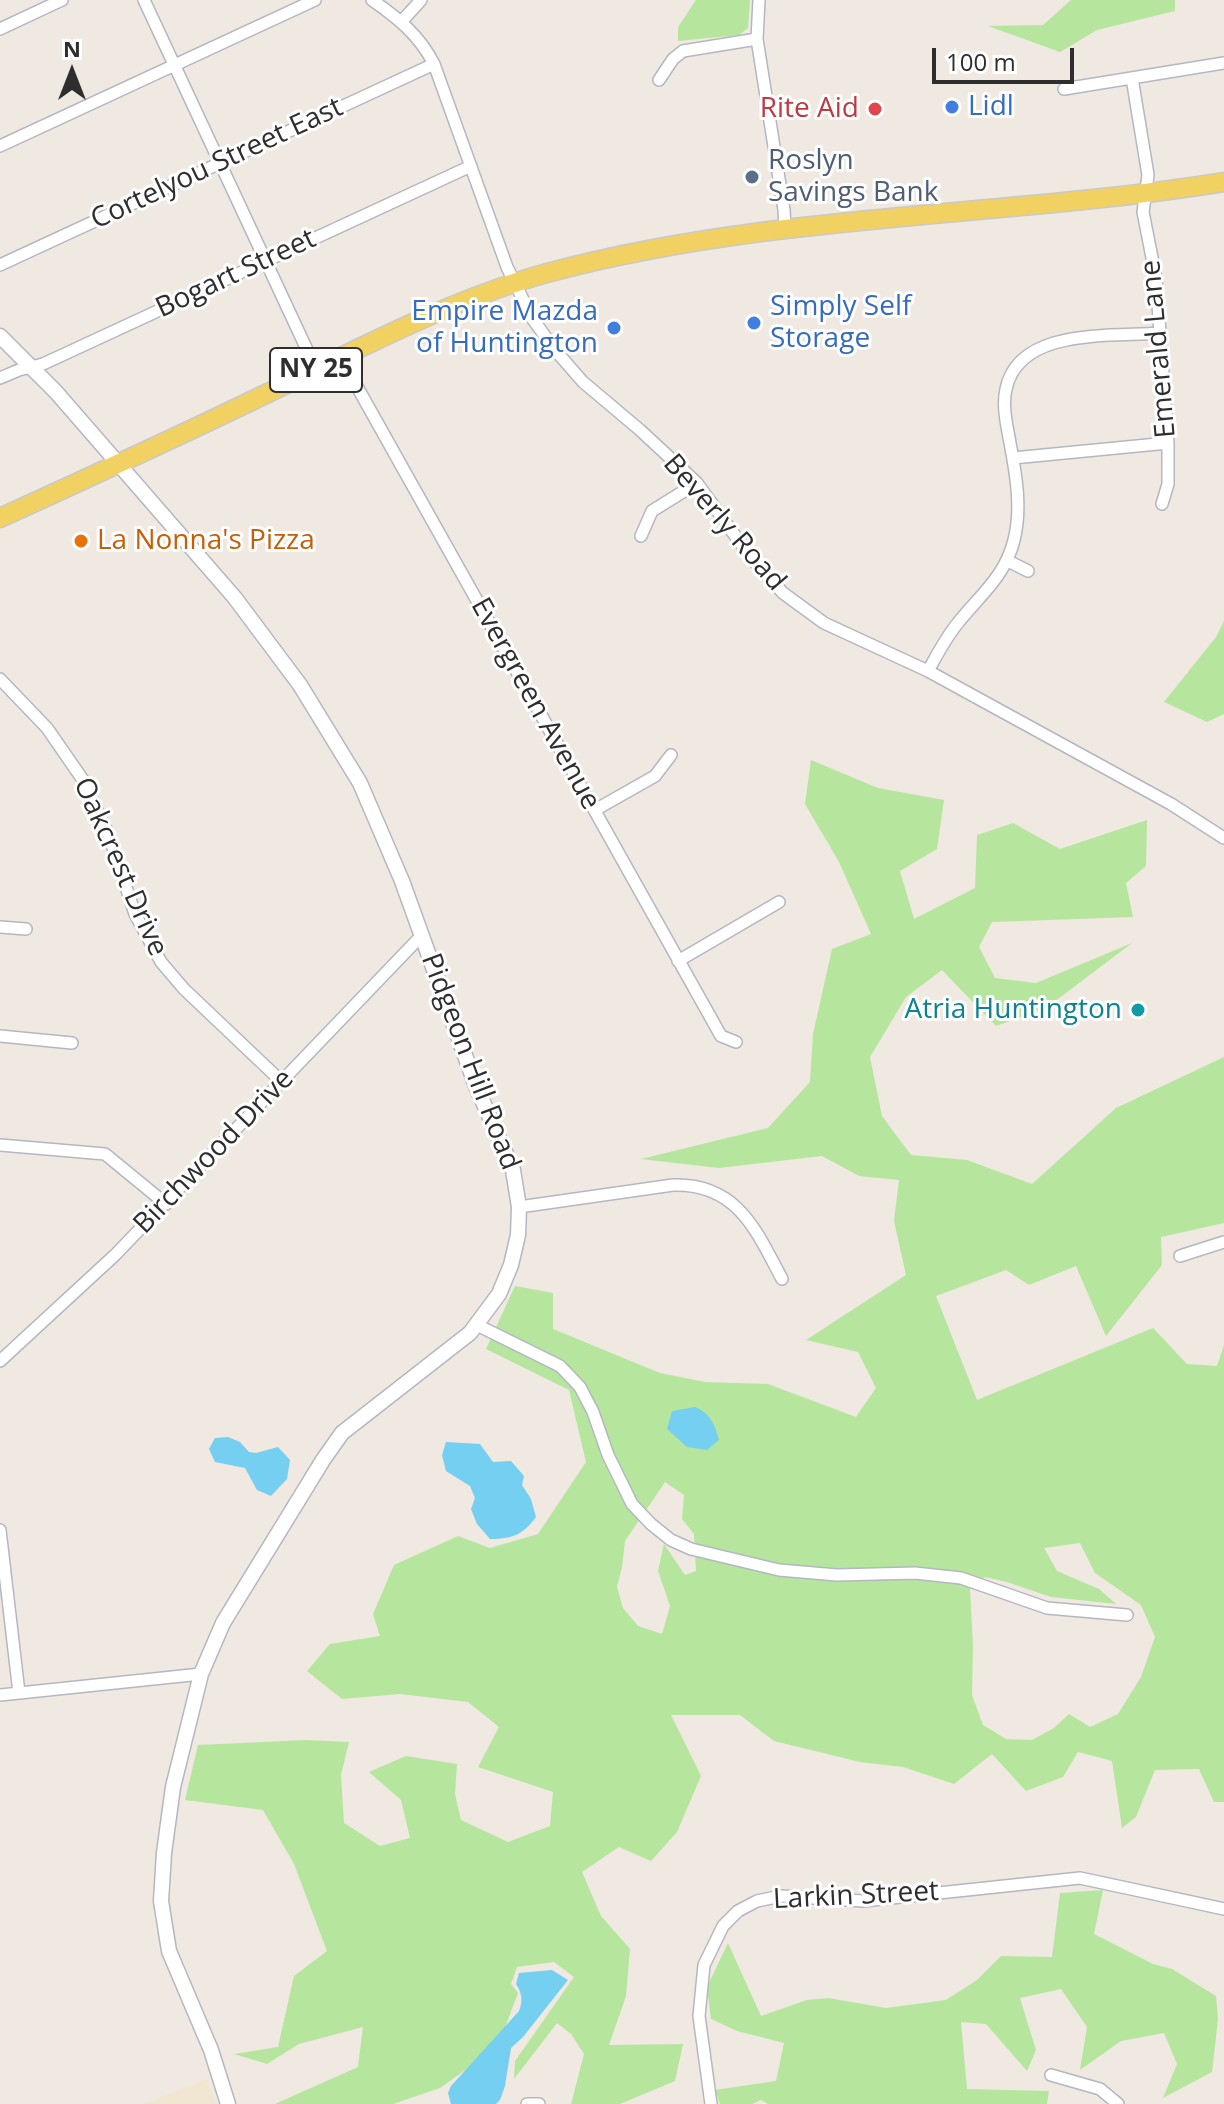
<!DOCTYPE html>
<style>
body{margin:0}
#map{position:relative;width:1224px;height:2104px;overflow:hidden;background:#efe9e1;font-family:"Open Sans",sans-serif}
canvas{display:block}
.north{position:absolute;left:32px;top:32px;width:80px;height:80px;-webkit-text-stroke:6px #fff;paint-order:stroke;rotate:0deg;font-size:22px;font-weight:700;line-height:32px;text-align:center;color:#2e2e2e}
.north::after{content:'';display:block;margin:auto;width:28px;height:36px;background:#2e2e2e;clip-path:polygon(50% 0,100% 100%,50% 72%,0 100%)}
.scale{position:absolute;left:932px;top:48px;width:142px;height:36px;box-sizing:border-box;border:4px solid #2e2e2e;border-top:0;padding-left:10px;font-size:24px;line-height:28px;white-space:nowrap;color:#2e2e2e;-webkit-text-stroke:6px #fff;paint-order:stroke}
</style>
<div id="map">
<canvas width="1224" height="2104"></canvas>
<div class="north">N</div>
<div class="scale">100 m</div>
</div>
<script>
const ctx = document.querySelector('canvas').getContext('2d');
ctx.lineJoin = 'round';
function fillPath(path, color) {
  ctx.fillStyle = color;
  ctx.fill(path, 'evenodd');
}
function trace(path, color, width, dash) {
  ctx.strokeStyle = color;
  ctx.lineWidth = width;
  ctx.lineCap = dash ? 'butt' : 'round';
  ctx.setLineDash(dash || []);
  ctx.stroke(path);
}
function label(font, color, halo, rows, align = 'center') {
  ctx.font = font + ' "Open Sans",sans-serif';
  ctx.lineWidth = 6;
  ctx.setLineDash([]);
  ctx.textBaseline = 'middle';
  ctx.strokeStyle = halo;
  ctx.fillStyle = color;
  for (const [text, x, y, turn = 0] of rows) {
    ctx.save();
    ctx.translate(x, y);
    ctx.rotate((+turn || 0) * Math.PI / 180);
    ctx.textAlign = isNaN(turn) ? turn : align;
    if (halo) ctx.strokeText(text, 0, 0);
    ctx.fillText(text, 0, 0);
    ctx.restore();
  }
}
fillPath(new Path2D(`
 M207 2079 216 2104H143Z`), '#f0e6d1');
fillPath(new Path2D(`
 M696 0H750L748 28 739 35 678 41V27Z
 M1071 0H1175V11L1097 30 1060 52 988 26 1043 25Z
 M1224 621V714L1207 722 1164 702 1216 637Z
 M811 760 878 788 944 800 937 849 900 871 914 919 975 888 977 835 1013 823 1060 849 1147 820 1146 866 1126 883 1133 917 992 922 979 947 995 978 1036 983 1132 943 1046 1008 996 1026 942 970 906 997 870 1057 882 1116 911 1155 967 1160 1032 1184 1116 1108 1224 1057V1223L1161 1237 1162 1265 1106 1336 1076 1266 1029 1285 1006 1270 936 1296 977 1400 1153 1328 1187 1364 1217 1366 1224 1345V1802H1214L1199 1769 1155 1770 1136 1817 1122 1828 1112 1761 1078 1752 1063 1777 1026 1791 992 1754 954 1784 903 1767 860 1762 774 1741 740 1715H671L701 1776 677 1832 651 1861 619 1847 582 1872 601 1916 630 1949 626 1996 609 2045 683 2044 675 2081 620 2104H571L584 2054 571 2034 557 2023 514 2079 515 2061 574 1977 554 1962 517 1967 511 1984 518 1993 504 2030 468 2068 440 2088 393 2104H275L358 2067 363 2027 299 2044 267 2064 234 2054 278 2047 294 1976 327 1951 294 1864 263 1810 185 1800 198 1745 306 1740 349 1742 341 1775 344 1823 380 1846 410 1838 401 1800 369 1772 406 1756 457 1764 455 1794 461 1820 508 1842 550 1826 553 1792 478 1767 499 1727 468 1702 400 1694 342 1699 307 1671 330 1644 380 1636 373 1614 394 1565 458 1536 490 1548 538 1534 586 1462 569 1390 486 1349 515 1286 553 1293V1329L660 1373 705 1382 768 1384 856 1417 876 1388 858 1352 806 1340 906 1275 894 1221 899 1180 859 1176 822 1156 719 1168 641 1159 768 1128 810 1082 813 1034 832 949 871 934 839 862 805 804ZM665 1482 684 1495 682 1519 694 1534 696 1571 685 1575 664 1544 658 1571 670 1606 662 1634 638 1626 623 1608 617 1587 622 1567 625 1541ZM1080 1543 1095 1573 1141 1605 1155 1637 1141 1677 1118 1714 1090 1727 1069 1714 1054 1728 1032 1740 1006 1739 983 1725 972 1695 973 1646 970 1589 985 1577 1007 1582 1051 1597 1116 1604 1099 1589 1057 1571 1044 1548Z
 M1103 1890 1094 1934 1153 1964 1172 1969 1216 1996 1218 2019 1212 2072 1163 2098 1177 2064 1164 2033 1121 2041 1080 2070 1087 2027 1061 1989 1020 1998 1036 2050 1027 2071 986 2024 961 2022 967 2089 1049 2091 1047 2104H768L761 2100 752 2104H720L715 2090 776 2081 784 2043 737 2031 711 2019 707 1987 728 1943 761 2016 807 2000 828 1998 886 2008 946 2000 977 1980 1001 1956 1052 1957 1060 1893Z`), '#b6e59e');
fillPath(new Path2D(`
 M695 1407C710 1413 715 1425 719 1440L707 1450 687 1447 667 1429 672 1411Z
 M228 1437 240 1442 249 1452 256 1453 278 1447 290 1460 287 1479 271 1496 257 1490 245 1468 215 1462 209 1449 215 1438Z
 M446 1442 480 1444 493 1462 511 1461 524 1476 522 1485 531 1499 536 1517C523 1535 512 1539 490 1539L477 1524 471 1509 475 1498 470 1486 446 1471 442 1455Z
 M552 1970 568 1980 523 2037 511 2048 505 2086 500 2100 496 2104H451L448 2093 451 2086 519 2011C523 2001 522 1993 516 1984L519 1973Z`), '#75cff0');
const minor = new Path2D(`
 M144 0 316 369
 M372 0C398 18 419 35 434 64L507 267 532 318 555 350 583 382 640 430 697 483 752 559 783 593 824 623 928 671 1171 804 1224 838
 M759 0 757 39 784 210 785 228
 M402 21 421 0
 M0 29 62 0
 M1132 78 1148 175 1143 212 1156 278 1168 443V484L1162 504
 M659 80 673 59 683 51 757 39
 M1064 89 1224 63
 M0 146 315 0
 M0 265 434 64
 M341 358 721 1036 736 1042
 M0 378 19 370 43 364 471 166
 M1013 458 1168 443
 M641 536 652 511 697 483
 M1008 561 1028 571
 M928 671C937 655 945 639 957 624 979 596 1005 577 1014 540 1022 509 1016 474 1010 443 1007 426 1002 406 1006 389 1019 327 1112 337 1160 333
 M0 679 47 728 83 780 108 833 135 914 161 962 184 989 282 1082
 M595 810 655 776 671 755
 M0 927 26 929
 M678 961 779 902
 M0 1036 72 1043
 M0 1145 105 1154 166 1204
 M519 1207 673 1185C737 1183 756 1230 782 1279
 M1180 1256 1224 1242
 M477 1325 560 1366 580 1387 593 1412 608 1455 632 1504 651 1524 671 1540 691 1549 779 1570 837 1575 915 1573 961 1578 1047 1608 1127 1615
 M0 1361 115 1255 422 935
 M0 1530 19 1693
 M0 1695 201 1674
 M1051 2075 1100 2089 1118 2104
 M527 2104H539
 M711 2104 699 2016 704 1965 723 1926 738 1911 757 1901 781 1896 863 1901 1080 1878 1224 1909`);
const tertiary = new Path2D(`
 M0 336 56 392 235 598 300 685 360 783 402 881 476 1086 513 1170 519 1207 518 1235 511 1265 499 1294 470 1333 342 1433 323 1460 223 1623 201 1674 173 1787 164 1853 161 1901 169 1951 211 2050 228 2104`);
const primary = new Path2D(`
 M0 518C92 476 184 434 274 390 362 347 453 299 547 273 769 213 999 218 1224 182`);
trace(minor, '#b4b7c1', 14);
trace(tertiary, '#b4b7c1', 17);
trace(primary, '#c9c9c9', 21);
trace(minor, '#fff', 11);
trace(tertiary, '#fff', 14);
trace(primary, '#f2d163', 18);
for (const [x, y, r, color] of [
 [952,107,8,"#3f7fe0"],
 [875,109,8,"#e0444e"],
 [752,177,8,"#5c6f8a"],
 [754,323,8,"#3f7fe0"],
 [614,328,8,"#3f7fe0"],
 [81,541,8,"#e8710a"],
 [1138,1010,8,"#0f9aa8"]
]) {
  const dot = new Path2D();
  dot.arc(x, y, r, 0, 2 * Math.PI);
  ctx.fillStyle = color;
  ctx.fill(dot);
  trace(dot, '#fff', 3);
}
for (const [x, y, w] of [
 [316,370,92]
]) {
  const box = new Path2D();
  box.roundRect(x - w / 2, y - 22, w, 44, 6);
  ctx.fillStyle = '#fff';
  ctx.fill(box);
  trace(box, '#2e2e2e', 2);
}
label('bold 26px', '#2e2e2e', null, [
 ["NY 25",316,370]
]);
label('28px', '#366cbe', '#fff', [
 ["Lidl",968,107],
 ["Simply Self",770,307],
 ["Storage",770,339],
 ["Empire Mazda",598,312,"right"],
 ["of Huntington",598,344,"right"]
], 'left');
label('28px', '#be3a42', '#fff', [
 ["Rite Aid",859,109]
], 'right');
label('28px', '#4e5e75', '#fff', [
 ["Roslyn",768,161],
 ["Savings Bank",768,193]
], 'left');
label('28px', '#2e2e2e', '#fff', [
 ["Cortelyou Street East",217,164,-25],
 ["Bogart Street",236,274,-25],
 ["Emerald Lane",1159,349,-95],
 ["Beverly Road",724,523,49],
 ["Evergreen Avenue",535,704,61],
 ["Oakcrest Drive",120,867,66],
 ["Pidgeon Hill Road",470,1062,69],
 ["Birchwood Drive",214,1152,-46],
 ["Larkin Street",856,1896,-3]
]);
label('28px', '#c56008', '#fff', [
 ["La Nonna's Pizza",97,541]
], 'left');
label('28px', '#0d838f', '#fff', [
 ["Atria Huntington",1122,1010]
], 'right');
</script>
